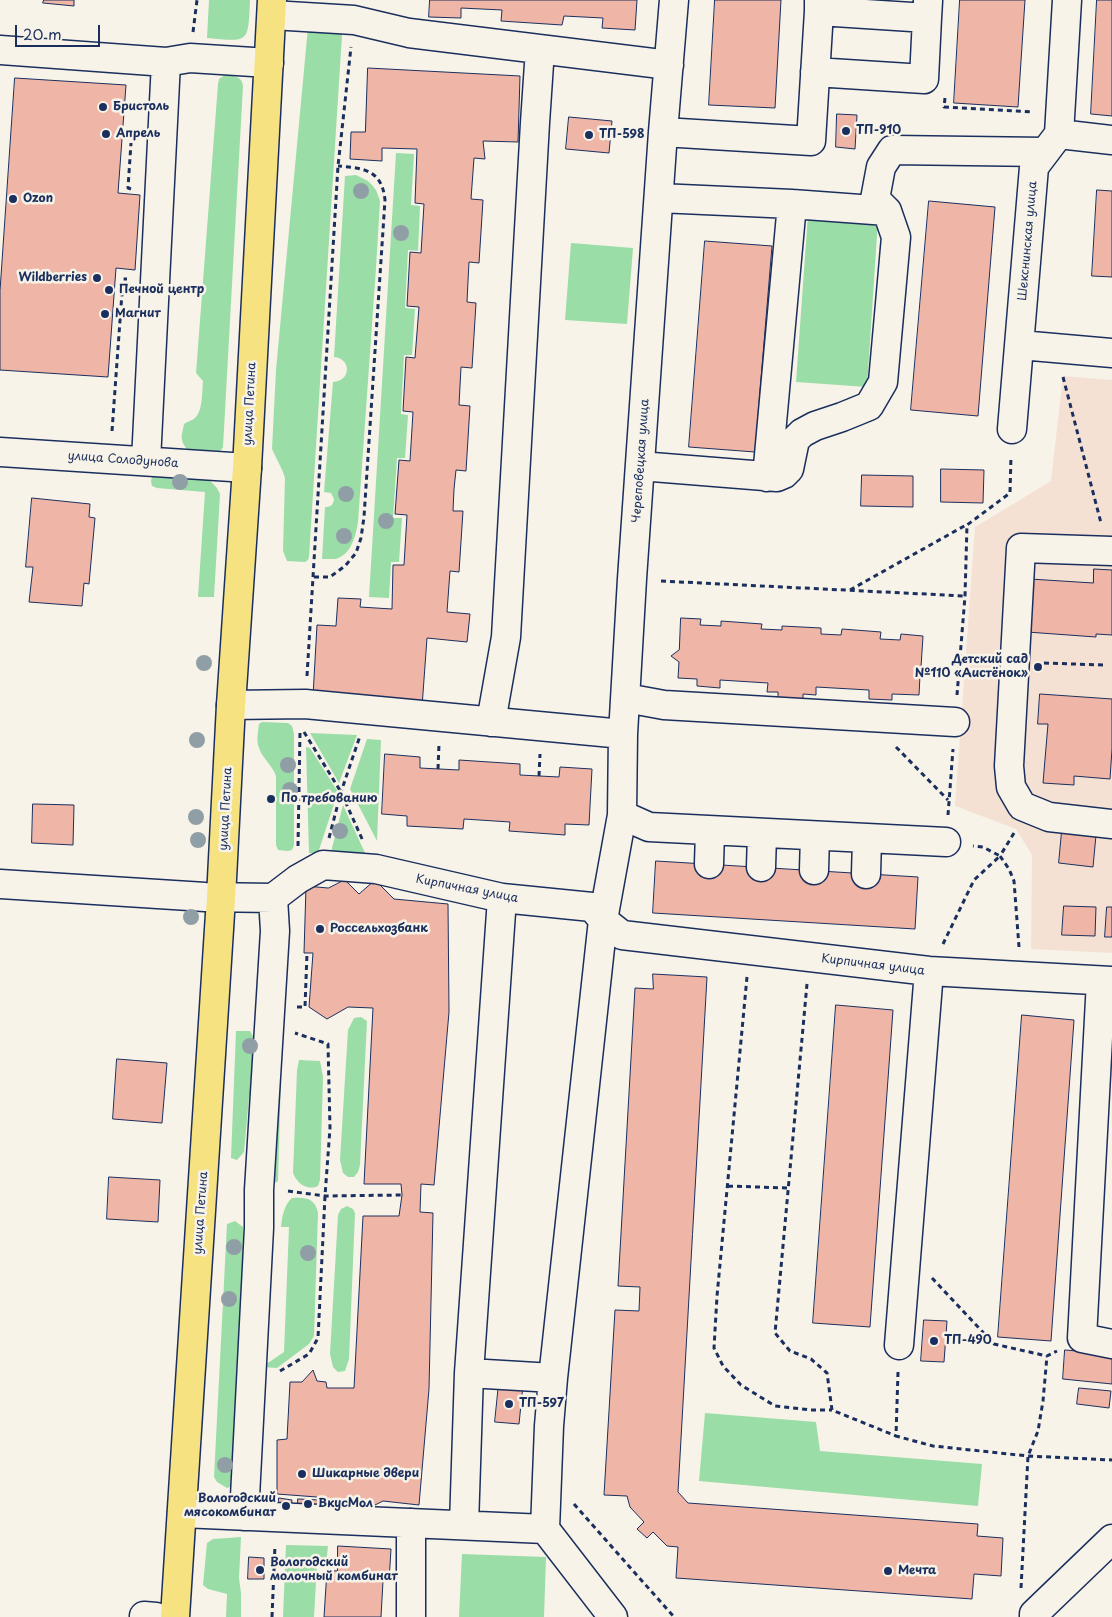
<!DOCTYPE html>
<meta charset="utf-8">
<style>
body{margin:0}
#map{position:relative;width:1112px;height:1617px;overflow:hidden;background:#f7f3e8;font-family:"Playpen Sans",sans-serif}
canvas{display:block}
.scale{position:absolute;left:15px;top:25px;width:85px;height:22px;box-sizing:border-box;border:2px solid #1b2f5e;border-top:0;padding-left:6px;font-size:15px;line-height:18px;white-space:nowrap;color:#1b2f5e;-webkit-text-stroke:4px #f7f3e8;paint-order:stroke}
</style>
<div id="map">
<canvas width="1112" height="1617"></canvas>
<div class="scale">20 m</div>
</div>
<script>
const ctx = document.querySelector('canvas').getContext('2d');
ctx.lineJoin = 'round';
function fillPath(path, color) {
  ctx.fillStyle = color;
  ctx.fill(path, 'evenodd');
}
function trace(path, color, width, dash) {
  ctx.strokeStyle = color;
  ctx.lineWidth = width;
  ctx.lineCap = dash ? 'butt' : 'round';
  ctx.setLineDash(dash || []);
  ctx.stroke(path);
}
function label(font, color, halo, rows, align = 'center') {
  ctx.font = font + ' "Playpen Sans",sans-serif';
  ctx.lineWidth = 5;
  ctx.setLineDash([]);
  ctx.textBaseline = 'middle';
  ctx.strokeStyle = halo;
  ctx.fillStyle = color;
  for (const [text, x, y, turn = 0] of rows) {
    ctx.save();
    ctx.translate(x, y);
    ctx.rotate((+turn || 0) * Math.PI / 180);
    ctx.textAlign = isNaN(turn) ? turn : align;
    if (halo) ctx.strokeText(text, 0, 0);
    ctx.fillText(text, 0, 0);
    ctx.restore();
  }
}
fillPath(new Path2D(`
 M1063 376 1112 380V953L1031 949 1032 855 1016 829 955 806 975 527 1051 481Z`), '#f5e1d4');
fillPath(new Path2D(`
 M209 0H250C248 43 250 42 207 38Z
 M308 27 342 31V35L309 557 308 560 305 562 287 561 283 551 285 478 283 472 272 449 276 370Z
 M225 75C234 76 242 76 243 86L223 447 221 450 219 451 187 449C179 439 182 435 184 424 188 421 192 421 195 418 203 411 202 391 203 381L196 373 218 84 219 79Z
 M396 153 414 154 411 205 420 206 418 251 408 250 405 308 415 309 412 355H404L401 414 408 415 405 458H397L393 518H402L399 562H391L389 598 369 597Z
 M356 175 368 181 372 185 376 190 380 201 376 268 358 522C356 535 351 556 335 559 331 559 326 559 322 559L325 507C331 507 333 505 334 499L331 493 324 492 333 382C351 381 352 359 334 357L345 176Z
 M808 215 878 220 867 387 796 382Z
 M571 243 633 248 627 324 565 320Z
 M153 474 203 477C211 481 217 486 220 494L214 597H198L205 492 157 488 152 486 151 481Z
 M262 722 288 723 292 726 294 734V845L292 850 288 851 278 850 276 845V776C272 765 263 759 259 748 256 741 258 732 259 724Z
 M310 733 357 735 339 783Z
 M367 739 381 740 377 841 350 789Z
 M306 747 310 748 338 792 318 853H309Z
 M343 805 365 853 331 852Z
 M361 1017 367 1021 360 1165 358 1172 354 1177H348L343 1173 340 1160 348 1030 354 1018Z
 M236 1031H250L254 1038 257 1047 253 1085 249 1097 244 1152 237 1160 231 1158Z
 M299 1060 320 1061 323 1077 320 1180 318 1186C306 1191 297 1183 293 1173L297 1070Z
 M279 1066 281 1077 278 1181 275 1183H272Z
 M292 1198C306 1197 315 1198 318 1213L314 1336 309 1344 277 1368 262 1367 284 1352 289 1227H281C282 1217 284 1205 292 1198Z
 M347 1206 353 1209 355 1213 349 1359 345 1371 338 1372 333 1367 330 1354 338 1215 341 1209Z
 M235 1221 243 1227 245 1246 233 1486 227 1488 217 1482 214 1477 227 1224Z
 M705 1413 816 1422 820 1451 982 1464 978 1506 699 1481Z
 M241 1537 239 1578 241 1593V1617H226L227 1594 208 1589 203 1585 207 1543 213 1539Z
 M286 1545 328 1546 326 1565H317L314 1617H283Z
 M462 1554 546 1557 544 1617H459Z`), '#9bdda7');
const building = new Path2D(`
 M44 0H74V6L43 3Z
 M430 0H637L635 30 602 28 603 18 564 16 562 25 501 21 502 10 461 8V18L429 17Z
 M715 0H781L775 108 709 105Z
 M960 0H1025L1018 107 954 103Z
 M1097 0H1112V116L1091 114Z
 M368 68 520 76 518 142 483 141 485 159 474 158 471 199 483 200 479 263 469 262 468 281 467 302 476 303 472 368 461 367 459 405 470 406 466 471 456 470 454 489 453 511H463L459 572 450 571 447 612 470 614 467 642 427 638 422 707 313 696 317 625 336 626 338 598 361 599 360 607 392 609 393 565H404L407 515 395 514 399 460 410 461 413 412 403 411 406 357 415 358 419 307 407 306 410 252 421 253 424 204 415 203 417 149 382 148V161L350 159 351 132H365Z
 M15 78 126 85 118 193 140 195 135 270 116 268 108 377 0 370V291Z
 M837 114 857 115 855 149 836 147Z
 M569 117 612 121 609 153 566 149Z
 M1097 190 1112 191V277L1092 276Z
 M929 201 995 207 978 416 911 410Z
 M705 241 772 246 755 452 689 447Z
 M941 469 984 470 983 503 941 502Z
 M862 475 913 476V507L861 506Z
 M32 498 90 504 89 517 95 518 89 584 84 583 82 606 29 602 33 567H26Z
 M1094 569 1112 570V635L1096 634V637L1027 632 1030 579 1093 583Z
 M681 618 701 619 700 625 721 626V621L762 624 761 629 782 630V626L821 628V634L841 635 842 629 881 632 880 639 900 640 901 634 923 636 921 667 928 672 920 676 919 695 892 694V700L869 699V690L816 687V695L803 694V699L778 698V692H767L768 683 720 680V688L697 686V679L678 678 679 662 671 656 679 650Z
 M1040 694 1112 699V749L1110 779 1074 776V785L1043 783 1048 724H1038Z
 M385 754 420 757V768L459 770V760L520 764V775L559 777 560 767 592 769 589 825 565 824V835L509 831 510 822 464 819 463 829 407 826V816L382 814Z
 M33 804 74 805 73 845 32 843Z
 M1062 831 1096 835 1093 867 1059 863Z
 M656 861 918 877 915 929 653 913Z
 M345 880 359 894 375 880 394 899 448 904 449 1012 434 1185 421 1184 420 1212 433 1213 429 1389 419 1505 383 1501 367 1509 351 1496 335 1514 317 1497 277 1494V1440L287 1439 290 1382H302L313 1370 317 1381 326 1382 327 1388H354L363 1216H399L402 1195 401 1184H364L373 1008 348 1007 327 1019 309 1007 313 953H304L306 886 328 888Z
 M1064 906 1096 907 1095 936 1062 935Z
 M1107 907H1112V937H1105Z
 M653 974 707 977 678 1492 688 1503 978 1524 977 1536 1003 1538 1001 1576 974 1574 972 1599 676 1578 678 1547 667 1546 653 1532 647 1538 637 1529 644 1522 630 1507 627 1496 604 1495 615 1310 639 1311 640 1287 618 1286 635 988 653 989Z
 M836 1005 893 1010 870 1327 813 1323Z
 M1022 1015 1074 1020 1051 1341 998 1337Z
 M117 1059 167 1063 162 1123 113 1119Z
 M109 1177 160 1180 158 1222 107 1219Z
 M924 1320 947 1321 944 1362 921 1361Z
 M1065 1350 1112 1354V1384L1063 1379Z
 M499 1383 523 1385 519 1424 495 1422Z
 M1079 1388 1111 1391 1109 1408 1077 1404Z
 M279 1498 292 1500 291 1509 278 1508Z
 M298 1499 320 1500V1511L298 1510Z
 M338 1546 391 1549 389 1581H383L381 1617H324L327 1570 337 1571Z
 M249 1557 264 1558V1579H248Z`);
fillPath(building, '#efb6a7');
trace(building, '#1b2f5e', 1);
const minor = new Path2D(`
 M819 0V11L927 18 928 1
 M272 15 354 20 409 33 669 65
 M0 50 166 62 190 58 269 63
 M815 72 924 79 927 18
 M663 132 811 141 819 11
 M1059 134 1112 140
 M659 198 792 204 887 211 875 199 881 167 892 150 1045 152
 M1020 345 1112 353
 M1012 429 1034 167 1059 134 1067 0
 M0 452 247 468
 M146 461 166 62
 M640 466 777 477 784 474 789 469 795 440 802 433 815 426 842 417 869 406 883 382 896 237 887 211
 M767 477 792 204
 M1112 551 1021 548 1009 766 1011 787 1022 806 1049 817 1112 824
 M626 698 664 705 955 722
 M231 705 305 704 623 734
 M491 722 506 637 535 123 540 49
 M622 815 649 827 946 842
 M709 864 710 831
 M761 867 762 834
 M814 870 815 836
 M866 874 867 839
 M0 884 205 897 273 898 298 879 323 865 376 869 502 898 592 907 603 920 622 935 929 971 1112 981
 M1101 981 1082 1338 1112 1344
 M899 1345 929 971
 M469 1373 553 1378
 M182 1513 545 1529 549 1426 553 1378 603 920 622 815 623 734 632 579 663 132 674 0
 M244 1516 259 1228V1190L275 931 273 898
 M411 1523V1617
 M464 1525 469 1373 502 898
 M545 1529 613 1617
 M144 1616 156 1617
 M1034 1617V1614L1112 1539`);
const major = new Path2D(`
 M175 1617 221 898 231 705 247 468 272 0`);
trace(minor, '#1b2f5e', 31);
trace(major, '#1b2f5e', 31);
trace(new Path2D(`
 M193 32 197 0
 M945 98 944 107 1033 112
 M131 189 128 188 131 143
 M1063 377 1101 523
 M112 431 123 279H127
 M314 577H330L345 566 356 553 361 538 364 517 385 200C382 170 364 168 338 166
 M661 581 965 596
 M850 590 966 525
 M1044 663 1103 665
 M307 676 338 166 351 47
 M957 695 965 596 967 525 1010 493 1011 456
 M304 732 341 792 363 841
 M896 747 948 800
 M438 769 439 744
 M539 776 540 754
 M948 815 953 749
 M1014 833 1000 856 1009 869 1014 881 1019 947
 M329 838 341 792 360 736
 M298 846 300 732
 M943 944 974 880 1000 856 983 847 973 846
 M747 977 717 1296 714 1348 723 1366 741 1385 775 1406 811 1410H832
 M807 984 775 1333 790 1351 811 1359 827 1373 832 1410 896 1436
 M297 1007H305L307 953
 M728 1186 787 1188
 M288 1191 325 1196 402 1195
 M932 1278 994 1344 1047 1356 1057 1351
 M280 1371 309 1354 318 1338 325 1196 330 1128 328 1044 295 1033
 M898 1372 896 1436 933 1446 1028 1456 1112 1460
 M574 1504 674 1617
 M1021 1588 1028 1456 1038 1431 1043 1401 1047 1356
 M272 1617 275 1545`), '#1b2f5e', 3, [5, 4]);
trace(minor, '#f7f3e8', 28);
trace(major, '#f6e281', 28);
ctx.fillStyle = '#909fa6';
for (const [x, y] of [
 [361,191],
 [401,233],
 [180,482],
 [346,494],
 [386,521],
 [344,536],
 [204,663],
 [197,740],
 [288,765],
 [290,790],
 [196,817],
 [340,831],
 [198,840],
 [191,917],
 [250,1046],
 [234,1247],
 [308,1253],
 [229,1299],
 [225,1465]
]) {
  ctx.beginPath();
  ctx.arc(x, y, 8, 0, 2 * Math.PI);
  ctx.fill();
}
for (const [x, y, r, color] of [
 [103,107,5,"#1b2f5e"],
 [846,131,5,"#1b2f5e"],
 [106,134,5,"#1b2f5e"],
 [589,135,5,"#1b2f5e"],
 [13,199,5,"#1b2f5e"],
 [97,278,5,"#1b2f5e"],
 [109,290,5,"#1b2f5e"],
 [105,314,5,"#1b2f5e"],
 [1038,667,5,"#1b2f5e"],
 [271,799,5,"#1b2f5e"],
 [320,929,5,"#1b2f5e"],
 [934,1341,5,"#1b2f5e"],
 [509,1404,5,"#1b2f5e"],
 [302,1474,5,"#1b2f5e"],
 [308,1504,5,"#1b2f5e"],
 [286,1506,5,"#1b2f5e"],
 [260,1570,5,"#1b2f5e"],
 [888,1571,5,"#1b2f5e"]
]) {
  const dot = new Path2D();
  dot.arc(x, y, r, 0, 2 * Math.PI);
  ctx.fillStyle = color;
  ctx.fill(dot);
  trace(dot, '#f7f3e8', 2);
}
label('bold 12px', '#1b2f5e', '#f7f3e8', [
 ["Бристоль",113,107],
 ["ТП-910",856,131],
 ["Апрель",116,134],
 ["ТП-598",599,135],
 ["Ozon",23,199],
 ["Wildberries",87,278,"right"],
 ["Печной центр",119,290],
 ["Магнит",115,314],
 ["Детский сад",1028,660,"right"],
 ["№110 «Аистёнок»",1028,674,"right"],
 ["По требованию",281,799],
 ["Россельхозбанк",330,929],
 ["ТП-490",944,1341],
 ["ТП-597",519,1404],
 ["Шикарные двери",312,1474],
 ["Вологодский",276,1499,"right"],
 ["мясокомбинат",276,1513,"right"],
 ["ВкусМол",318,1504],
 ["Вологодский",270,1563],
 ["молочный комбинат",270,1577],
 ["Мечта",898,1571]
], 'left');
label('12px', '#1b2f5e', '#f7f3e8', [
 ["Шекснинская улица",1028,241,-85],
 ["улица Петина",250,404,-87],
 ["улица Солодунова",123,460,4],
 ["Череповецкая улица",641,461,-86],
 ["улица Петина",226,809,-87],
 ["Кирпичная улица",467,889,11],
 ["Кирпичная улица",873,965,7],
 ["улица Петина",201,1213,-86]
]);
</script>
